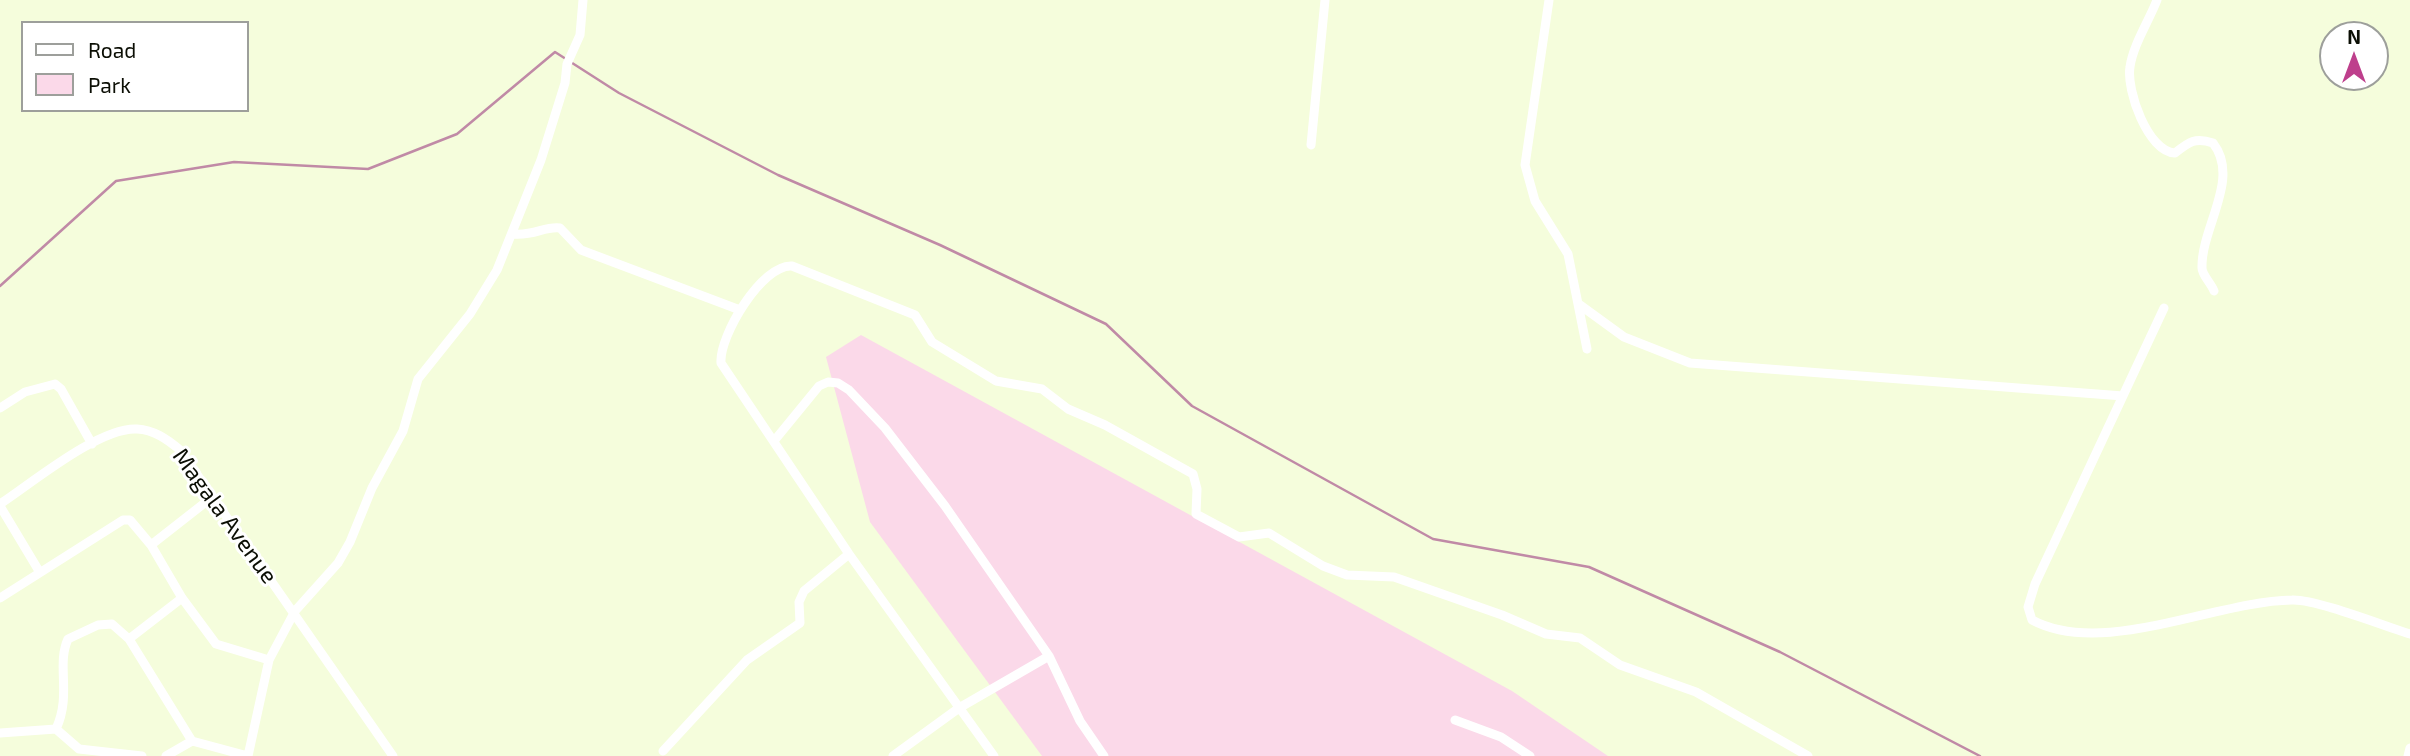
<!DOCTYPE html>
<style>
body{margin:0}
#map{position:relative;width:2410px;height:756px;overflow:hidden;background:#f5fddc;font-family:"Exo 2",sans-serif}
canvas{display:block}
.legend{position:absolute;left:21px;top:21px;width:228px;height:91px;box-sizing:border-box;background:#fff;border:2px solid #9d9f9b;margin:0;padding:9px 12px;list-style:none;font-size:21px;color:#0b0e04}
.legend li{display:flex;align-items:center;gap:14px;height:35px}
.legend b{width:35px;border:2px solid #9d9f9b}
.north{position:absolute;left:2319px;top:21px;width:70px;height:70px;box-sizing:border-box;background:#fff;border:2px solid #9d9f9b;border-radius:50%;rotate:0deg;font-size:19px;font-weight:700;line-height:28px;text-align:center;color:#0b0e04}
.north::after{content:'';display:block;margin:auto;width:24px;height:32px;background:#be3f8c;clip-path:polygon(50% 0,100% 100%,50% 72%,0 100%)}
</style>
<div id="map">
<canvas width="2410" height="756"></canvas>
<ul class="legend">
<li><b style="height:9px;background:#fff"></b>Road</li>
<li><b style="height:19px;background:#fbd9e9"></b>Park</li>
</ul>
<div class="north">N</div>
</div>
<script>
const ctx = document.querySelector('canvas').getContext('2d');
ctx.lineJoin = 'round';
function fillPath(path, color) {
  ctx.fillStyle = color;
  ctx.fill(path, 'evenodd');
}
function trace(path, color, width, dash) {
  ctx.strokeStyle = color;
  ctx.lineWidth = width;
  ctx.lineCap = dash ? 'butt' : 'round';
  ctx.setLineDash(dash || []);
  ctx.stroke(path);
}
function label(font, color, halo, rows, align = 'center') {
  ctx.font = font + ' "Exo 2",sans-serif';
  ctx.lineWidth = 6;
  ctx.setLineDash([]);
  ctx.textBaseline = 'middle';
  ctx.strokeStyle = halo;
  ctx.fillStyle = color;
  for (const [text, x, y, turn = 0] of rows) {
    ctx.save();
    ctx.translate(x, y);
    ctx.rotate((+turn || 0) * Math.PI / 180);
    ctx.textAlign = isNaN(turn) ? turn : align;
    if (halo) ctx.strokeText(text, 0, 0);
    ctx.fillText(text, 0, 0);
    ctx.restore();
  }
}
fillPath(new Path2D(`
 M861 335 1512 691 1608 756H1042L870 522 826 357Z`), '#fbd9e9');
trace(new Path2D(`
 M0 286 116 181 234 162 368 169 457 134 555 52 619 93 778 175 940 245 1106 324 1192 406 1433 539 1589 567 1780 652 1980 756`), '#c08aa6', 2.5);
trace(new Path2D(`
 M1549 0 1525 165 1535 201 1568 254 1587 349
 M2157 0C2149 21 2133 45 2130 67 2126 90 2148 152 2175 153 2189 142 2195 137 2213 143 2241 179 2201 227 2202 268 2202 275 2211 283 2214 291
 M1311 145 1325 0
 M513 234C535 236 544 226 560 228L581 250 740 310
 M1580 305 1624 337 1690 363 2123 396
 M2164 308 2035 584 2028 607 2032 620C2103 658 2215 601 2292 600 2316 599 2384 626 2410 634
 M0 408 25 392 55 384 61 389 92 444
 M774 441 819 386 828 382 838 383 849 390 885 428 945 506 1049 656 1080 721 1104 756
 M0 504C32 483 99 427 137 429 154 430 167 439 180 450L393 756
 M0 506 39 571
 M151 545 211 498
 M0 598 123 520H130L151 545 182 598 216 644 269 660
 M129 639 182 598
 M1455 720 1501 737 1530 756
 M56 729C72 695 56 665 68 639L98 625 112 624 129 639 192 741 248 756
 M56 729 79 749 142 756
 M0 733 56 729
 M663 751 747 660 800 623 799 602 804 591 849 554
 M166 756 192 741
 M248 756 269 660 295 611 338 563 350 542 372 488 403 431 418 379 470 314 497 270 541 160 565 83 567 64 580 35 583 0
 M893 756 959 708 1049 656
 M994 756 849 554 721 363C719 336 762 264 792 266L915 315 932 342 996 381 1042 389 1068 409 1105 425 1193 474 1197 489 1196 514 1239 537 1269 533 1323 566 1347 575 1394 577 1502 615 1546 634 1580 638 1620 665 1696 692 1808 756
 M2408 756 2410 748`), '#fff', 9);
label('23px', '#0b0e04', '#fff', [
 ["Magala Avenue",225,516,54]
]);
</script>
